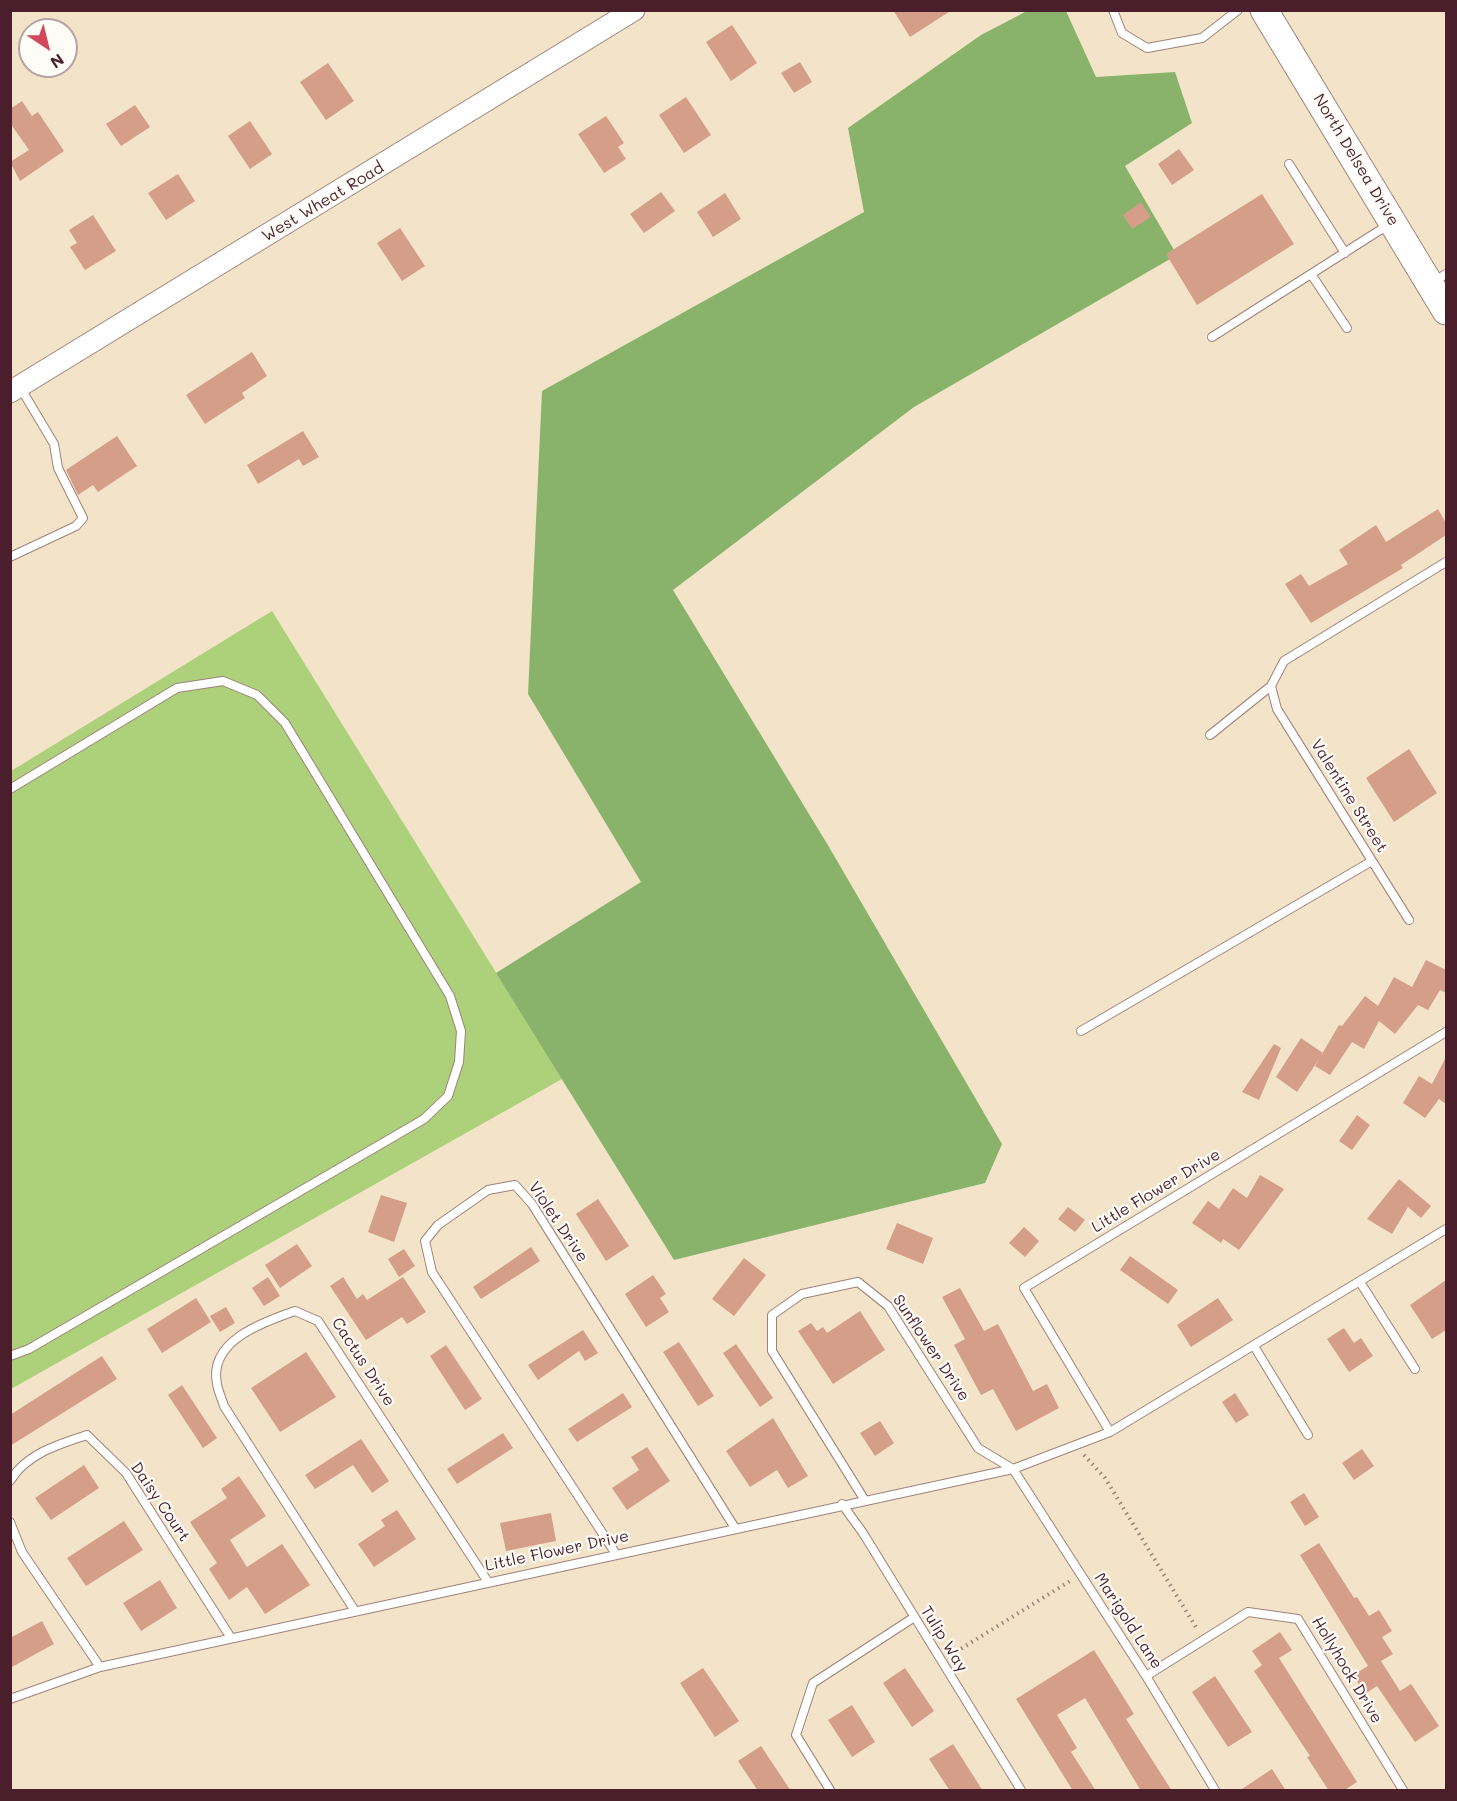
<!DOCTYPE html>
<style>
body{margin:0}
#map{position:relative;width:1457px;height:1801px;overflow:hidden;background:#f3e4c9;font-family:Mali,sans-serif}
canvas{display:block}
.frame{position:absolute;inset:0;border:12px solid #4a1f2b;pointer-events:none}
.north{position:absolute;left:18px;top:18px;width:60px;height:60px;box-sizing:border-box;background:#fdfcf7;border:2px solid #b5a4a5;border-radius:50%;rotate:145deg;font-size:16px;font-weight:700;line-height:24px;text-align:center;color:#4a1f2b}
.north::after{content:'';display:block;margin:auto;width:21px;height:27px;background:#d1495b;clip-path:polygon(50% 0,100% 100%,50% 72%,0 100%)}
</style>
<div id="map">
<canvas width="1457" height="1801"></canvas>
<div class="frame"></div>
<div class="north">N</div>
</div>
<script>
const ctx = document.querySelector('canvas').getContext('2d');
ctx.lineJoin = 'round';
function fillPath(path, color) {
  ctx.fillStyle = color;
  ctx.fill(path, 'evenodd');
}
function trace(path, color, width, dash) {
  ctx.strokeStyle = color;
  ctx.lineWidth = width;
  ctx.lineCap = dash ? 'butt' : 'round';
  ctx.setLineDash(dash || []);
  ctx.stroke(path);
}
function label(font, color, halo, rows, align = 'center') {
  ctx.font = font + ' Mali,sans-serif';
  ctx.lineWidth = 4.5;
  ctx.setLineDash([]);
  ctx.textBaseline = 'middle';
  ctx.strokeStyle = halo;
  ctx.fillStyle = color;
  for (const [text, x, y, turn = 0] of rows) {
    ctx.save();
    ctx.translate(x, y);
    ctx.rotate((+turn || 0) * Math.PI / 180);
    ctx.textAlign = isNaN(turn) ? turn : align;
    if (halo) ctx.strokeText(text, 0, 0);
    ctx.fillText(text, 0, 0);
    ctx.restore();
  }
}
fillPath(new Path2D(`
 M272 611 562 1079 11 1389V771Z`), '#acd17a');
fillPath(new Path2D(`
 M1027 11H1066L1096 77 1175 72 1192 123 1125 166 1177 255 914 407 673 590 829 847 1002 1144 985 1183 674 1260 496 973 641 882 528 694 542 391 864 212 848 128 981 35Z`), '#89b36a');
fillPath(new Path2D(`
 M893 10H952L910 37Z
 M732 25 757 63 731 81 706 42Z
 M800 62 812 82 794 93 781 73Z
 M328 63 354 101 326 120 300 82Z
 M686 97 711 135 684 153 659 115Z
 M22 101 32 116 38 112 64 151 20 181 10 162 29 150 10 123V109Z
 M135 105 150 127 121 146 106 124Z
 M606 116 624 143 618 147 626 159 604 173 578 134Z
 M250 121 272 154 250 169 228 136Z
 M1179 149 1194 170 1172 185 1158 164Z
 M178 174 195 201 166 220 148 193Z
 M661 192 675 211 644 233 630 214Z
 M725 193 741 219 713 237 697 212Z
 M1262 194 1294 244 1197 305 1166 254Z
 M1141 202 1151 217 1132 229 1123 215Z
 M93 215 116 251 85 270 70 247 77 243 69 230Z
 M400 228 425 266 402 281 377 243Z
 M252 352 267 376 242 393 245 398 205 424 186 395Z
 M303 431 319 457 303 466 299 459 258 484 247 465Z
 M117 436 137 466 98 492 93 485 78 495 66 470Z
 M1438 509 1446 523V535L1401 565 1403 568 1311 623 1285 584 1301 574 1309 586 1348 564 1339 550 1376 525 1386 542Z
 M1409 749 1437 793 1394 822 1366 778Z
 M1426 960 1446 970V993L1440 990 1428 1010 1418 1005 1395 1034 1379 1021 1364 1049 1352 1042 1330 1075 1315 1066 1339 1025 1342 1026 1365 996 1378 1006 1394 977 1412 987Z
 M1301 1038 1323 1053 1297 1092 1276 1077Z
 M1274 1044 1281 1048 1259 1100 1242 1092Z
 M1446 1057V1104L1439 1099 1425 1118 1403 1103 1419 1076 1432 1084Z
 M1357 1115 1370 1125 1352 1150 1339 1141Z
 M1260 1175 1284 1189 1239 1250 1223 1239 1221 1243 1192 1223 1208 1201 1219 1209 1233 1188 1247 1198Z
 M1399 1179 1431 1206 1421 1218 1408 1207 1392 1234 1367 1219Z
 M381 1195 407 1203 394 1242 368 1232Z
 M598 1199 629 1246 606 1261 576 1214Z
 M1068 1207 1085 1220 1075 1232 1058 1219Z
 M897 1223 933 1238 923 1264 886 1249Z
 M1024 1227 1039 1241 1025 1257 1009 1243Z
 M297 1244 312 1266 280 1288 265 1265Z
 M531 1247 540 1261 481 1299 473 1287Z
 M404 1249 415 1266 399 1277 388 1259Z
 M1130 1256 1178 1290 1168 1304 1120 1270Z
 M744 1258 766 1275 734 1316 712 1299Z
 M653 1275 666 1294 660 1298 669 1312 646 1327 625 1294Z
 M268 1277 280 1296 264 1306 252 1288Z
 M343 1277 357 1299 363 1294 367 1300 403 1277 426 1312 407 1324 402 1317 366 1340 330 1286Z
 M1446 1280V1330L1432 1339 1410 1305Z
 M960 1288 984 1331 998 1324 1033 1391 1047 1384 1059 1408 1016 1431 993 1389 981 1395 954 1345 965 1339 942 1297Z
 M196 1298 211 1322 162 1353 147 1329Z
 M1218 1298 1233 1320 1191 1347 1177 1325Z
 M226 1307 235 1323 220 1332 210 1316Z
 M860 1311 885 1350 833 1384 798 1331 811 1323 817 1331 823 1327 827 1333Z
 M1344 1328 1354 1343 1361 1338 1373 1356 1349 1372 1327 1339Z
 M583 1330 598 1353 585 1361 579 1351 538 1380 528 1365Z
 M679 1342 714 1396 698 1406 663 1352Z
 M736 1344 773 1398 760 1407 723 1353Z
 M446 1345 482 1399 465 1410 430 1356Z
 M306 1352 336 1397 280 1432 251 1388Z
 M102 1356 117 1379 10 1446V1415Z
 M182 1385 217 1438 203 1448 168 1395Z
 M623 1393 632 1407 577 1442 568 1429Z
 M1235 1393 1249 1415 1236 1423 1222 1402Z
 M773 1418 808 1476 788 1488 777 1470 750 1487 726 1451Z
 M880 1421 894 1443 875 1456 860 1433Z
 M503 1433 513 1448 457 1484 447 1469Z
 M361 1439 389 1481 372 1493 353 1465 315 1489 305 1475Z
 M647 1447 670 1481 627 1510 612 1488 639 1470 631 1457Z
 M1362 1449 1374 1466 1354 1480 1342 1463Z
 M84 1465 99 1488 51 1520 35 1498Z
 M239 1476 266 1516 230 1540 247 1567 282 1544 310 1585 265 1614 247 1587 229 1600 209 1569 217 1563 190 1522 227 1498 221 1489Z
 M1304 1493 1319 1517 1305 1526 1290 1502Z
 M397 1510 416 1539 374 1567 358 1544 385 1526 381 1520Z
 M551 1513 556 1541 506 1551 500 1523Z
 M124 1521 143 1550 86 1586 67 1558Z
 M1319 1543 1354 1598 1357 1597 1369 1616 1379 1610 1392 1631 1382 1637 1393 1654 1381 1661 1400 1691 1411 1684 1439 1726 1415 1742 1377 1686 1365 1694 1353 1675 1368 1666 1300 1555Z
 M160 1580 177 1608 141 1631 123 1603Z
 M42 1621 54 1644 10 1668V1638Z
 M1280 1632 1292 1650 1279 1658 1357 1782 1343 1791H1329L1307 1757 1310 1756 1254 1671 1262 1665 1252 1651Z
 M1094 1650 1134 1714 1126 1719 1172 1791H1141L1085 1698 1057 1715 1077 1748 1071 1752 1096 1791H1073L1016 1699Z
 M703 1668 739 1721 715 1737 680 1683Z
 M905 1668 934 1711 912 1727 883 1683Z
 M1215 1676 1252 1732 1228 1747 1192 1692Z
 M852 1705 875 1742 852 1757 828 1720Z
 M953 1744 983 1791H950L929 1759Z
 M761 1746 791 1791H758L738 1761Z
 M1272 1769 1286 1791H1239Z`), '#d49e89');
const service = new Path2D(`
 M1113 10 1122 33 1147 48 1202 38 1238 10
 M1289 164 1345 253
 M1311 274 1347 328
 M1433 282 1446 274
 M1212 337 1388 225
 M10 557 76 526 83 518 58 468 54 444 20 387
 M1210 735 1271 686
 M10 789 177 688 223 681 257 695 285 723 450 996 461 1031 459 1062 448 1096 424 1119 29 1349 10 1356
 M1409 920 1277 709 1271 686 1284 661 1446 562
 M1081 1031 1372 861
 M1360 1282 1415 1369
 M1254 1346 1308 1435
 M1110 1432 1024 1288 1446 1032
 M10 1481C26 1454 59 1444 87 1435L126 1473 231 1638
 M864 1499 772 1351V1315L802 1294 858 1282 888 1306 978 1448 1013 1469 1146 1676 1215 1790
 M842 1504 863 1533 1021 1790
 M10 1522 22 1552 100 1667
 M616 1554 432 1272 425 1241 438 1225 488 1190 515 1185 532 1204 735 1528
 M355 1611 224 1406C222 1399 218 1391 217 1384 208 1341 263 1322 295 1311L318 1321 488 1582
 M1146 1676 1248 1612 1298 1619 1403 1790
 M10 1699 100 1667 1013 1469 1110 1432 1446 1229
 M830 1790 796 1735 813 1683 913 1618`);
const tertiary = new Path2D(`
 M10 392 634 10`);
const primary = new Path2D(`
 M1264 10 1446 311`);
trace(service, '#9e827a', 10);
trace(tertiary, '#9e827a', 23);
trace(primary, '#9e827a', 29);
trace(new Path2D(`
 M1084 1455 1105 1478 1197 1629
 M951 1655 1070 1581`), '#9e827a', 4, [1.5, 4.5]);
trace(service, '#fff', 8);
trace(tertiary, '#fff', 21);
trace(primary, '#fff', 27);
label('16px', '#4a1f2b', '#fdfcf7', [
 ["North Delsea Drive",1356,160,59],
 ["West Wheat Road",323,202,-31],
 ["Valentine Street",1349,796,58],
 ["Little Flower Drive",1156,1191,-31],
 ["Violet Drive",558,1222,56],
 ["Sunflower Drive",931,1348,56],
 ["Cactus Drive",363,1362,57],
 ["Daisy Court",160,1502,56],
 ["Little Flower Drive",557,1551,-12],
 ["Marigold Lane",1128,1621,57],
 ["Tulip Way",944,1639,58],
 ["Hollyhock Drive",1347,1670,59]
]);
</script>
